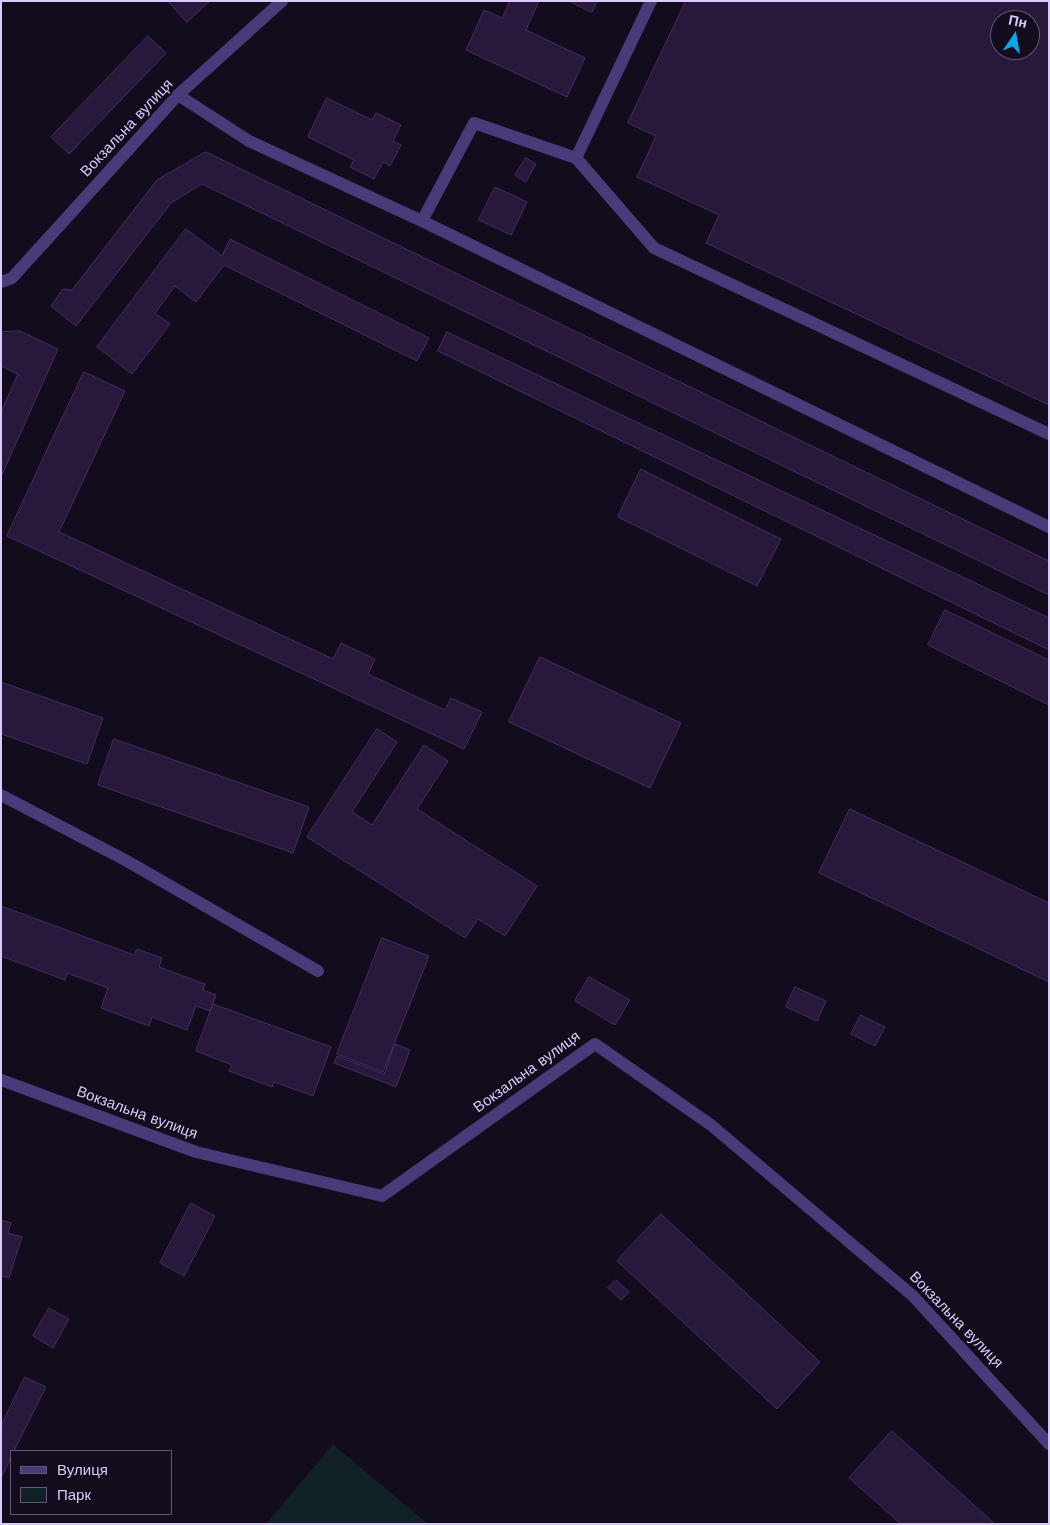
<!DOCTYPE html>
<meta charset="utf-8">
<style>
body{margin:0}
#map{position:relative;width:1050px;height:1525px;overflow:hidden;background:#120c1c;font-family:"Work Sans",sans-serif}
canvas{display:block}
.frame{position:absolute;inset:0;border:2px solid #dacafc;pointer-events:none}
.legend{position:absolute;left:10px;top:1450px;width:162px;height:65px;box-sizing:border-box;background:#120c1c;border:1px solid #625876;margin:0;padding:6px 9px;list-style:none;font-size:15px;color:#dacafc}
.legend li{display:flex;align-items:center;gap:10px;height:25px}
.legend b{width:25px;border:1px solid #625876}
.north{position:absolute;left:990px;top:10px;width:50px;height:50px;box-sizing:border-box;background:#120c1c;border:1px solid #625876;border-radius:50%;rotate:12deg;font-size:14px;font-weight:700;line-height:20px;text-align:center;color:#dacafc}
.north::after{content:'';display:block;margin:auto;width:18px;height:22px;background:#0ba6e7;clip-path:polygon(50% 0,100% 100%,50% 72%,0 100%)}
</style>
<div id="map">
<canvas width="1050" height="1525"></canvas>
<div class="frame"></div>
<ul class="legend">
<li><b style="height:6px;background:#493a79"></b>Вулиця</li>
<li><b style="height:14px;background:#102226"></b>Парк</li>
</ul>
<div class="north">Пн</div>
</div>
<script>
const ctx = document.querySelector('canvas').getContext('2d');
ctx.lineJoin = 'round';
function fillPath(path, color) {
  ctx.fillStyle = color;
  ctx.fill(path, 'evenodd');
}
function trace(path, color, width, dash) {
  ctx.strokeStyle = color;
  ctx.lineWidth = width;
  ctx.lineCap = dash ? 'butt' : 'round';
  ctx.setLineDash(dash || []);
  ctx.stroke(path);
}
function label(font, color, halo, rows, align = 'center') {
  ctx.font = font + ' "Work Sans",sans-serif';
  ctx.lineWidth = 4;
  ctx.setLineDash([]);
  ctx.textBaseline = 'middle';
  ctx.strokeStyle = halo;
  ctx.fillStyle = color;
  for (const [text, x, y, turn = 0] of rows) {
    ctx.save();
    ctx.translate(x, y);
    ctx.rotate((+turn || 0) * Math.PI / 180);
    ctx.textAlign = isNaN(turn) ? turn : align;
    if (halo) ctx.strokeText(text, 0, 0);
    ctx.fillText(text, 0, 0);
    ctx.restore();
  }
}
fillPath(new Path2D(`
 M333 1444 428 1524H266Z`), '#102226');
const building = new Path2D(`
 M168 1H210L187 22Z
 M510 1H539L526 30 585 58 567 97 466 50 484 10 502 18Z
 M569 1H597L592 12Z
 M686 1H1049V405L706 243 719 215 637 177 656 136 628 123ZM1000 20H1030V50H1000Z
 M148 36 166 53 69 154 51 137Z
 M327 98 372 120 376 113 401 125 393 141 401 145 390 166 383 162 374 179 350 167 354 160 308 137Z
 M206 152 1049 561V595L202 184 171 203 76 326 51 306 63 289 72 290 157 180Z
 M526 158 536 164 526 182 515 175Z
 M495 187 527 202 511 235 479 220Z
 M186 229 222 256 230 239 429 338 417 361 224 265 196 302 175 286 155 313 170 324 132 374 97 347Z
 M20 331 58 349 1 477V412L18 374 1 366V332Z
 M447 332 1049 618V650L438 351Z
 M84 372 125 391 59 532 333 659 341 643 375 659 368 674 445 710 451 698 482 712 464 749 7 536Z
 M641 469 781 539 757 586 618 517Z
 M945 610 1049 660V705L928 645Z
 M540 657 681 723 650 788 509 722Z
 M1 682 103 718 87 764 1 734Z
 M377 729 397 742 352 812 372 825 424 745 448 761 417 809 537 886 505 936 478 919 465 938 307 837Z
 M114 739 309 807 293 853 98 785Z
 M850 809 1049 903V982L819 873Z
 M1 906 134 955 137 949 162 958 159 967 205 984 203 990 216 995 210 1011 196 1006 187 1030 152 1017 149 1026 101 1008 108 988 67 973 65 980 1 956Z
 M382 938 429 956 383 1072 337 1054Z
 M589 977 630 1000 615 1025 575 1001Z
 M795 987 826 1001 817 1021 786 1007Z
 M213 1004 331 1047 313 1096 274 1082 272 1087 229 1071 232 1065 196 1051Z
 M861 1015 885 1027 875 1046 851 1034Z
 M395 1044 410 1050 396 1087 334 1063 337 1056 384 1074Z
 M191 1203 215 1216 184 1276 160 1263Z
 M661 1214 820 1362 777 1409 617 1261Z
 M1 1220 11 1223 8 1233 22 1237 9 1278 1 1276Z
 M616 1280 629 1292 621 1300 608 1288Z
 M49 1308 69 1319 53 1348 33 1336Z
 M25 1377 46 1387 14 1451H11V1458L1 1478V1426Z
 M892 1431 995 1524H901L849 1478Z`);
fillPath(building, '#28193c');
trace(building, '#442d67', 1);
trace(new Path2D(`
 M178 95 249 141 422 221 1049 527
 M576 158 651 1
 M422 221 474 123 576 158 654 248 1049 434
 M1 795 127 861 318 971
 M1 1080 196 1152 382 1196 595 1044 711 1125 913 1296 1049 1444`), '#493a79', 12);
trace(new Path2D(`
 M1 282 12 278 178 95 282 1`), '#493a79', 12);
label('15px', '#dacafc', '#120c1c', [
 ["Вокзальна вулиця",127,128,-47],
 ["Вокзальна вулиця",527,1072,-36],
 ["Вокзальна вулиця",137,1113,20],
 ["Вокзальна вулиця",956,1320,46]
]);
</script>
